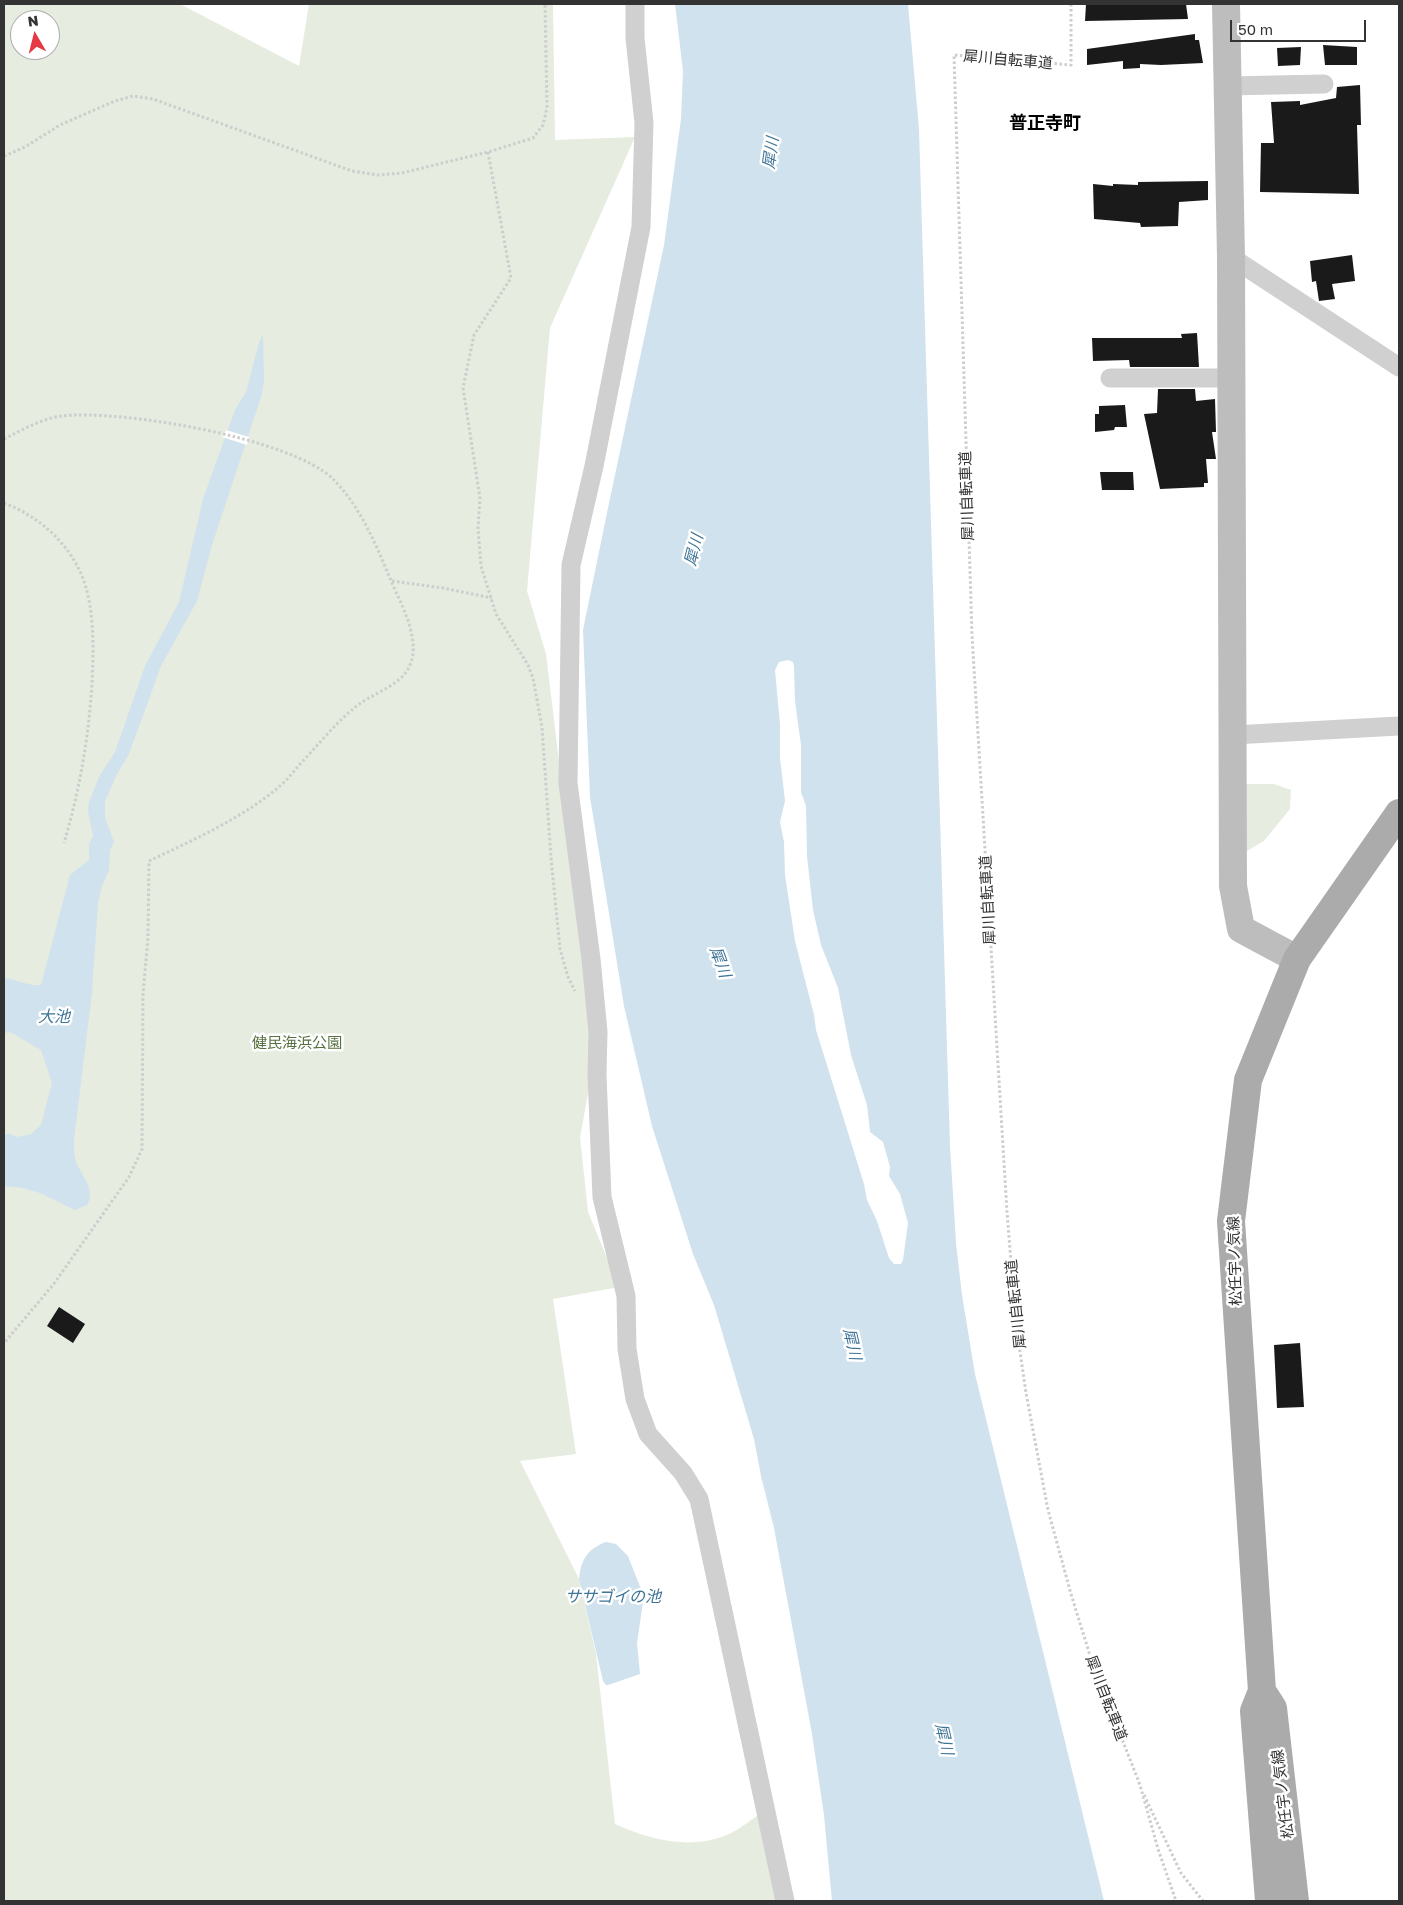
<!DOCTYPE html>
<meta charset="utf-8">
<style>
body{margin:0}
#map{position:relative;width:1403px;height:1905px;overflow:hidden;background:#fff;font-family:"Golos Text",sans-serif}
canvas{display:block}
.frame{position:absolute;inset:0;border:5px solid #333;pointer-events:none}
.north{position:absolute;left:10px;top:10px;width:50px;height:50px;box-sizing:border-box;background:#fff;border:1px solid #adadad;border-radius:50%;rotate:352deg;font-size:14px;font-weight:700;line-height:20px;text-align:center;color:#333}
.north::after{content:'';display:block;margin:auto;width:18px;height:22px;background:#e63946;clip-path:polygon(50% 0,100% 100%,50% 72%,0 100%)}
.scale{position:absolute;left:1230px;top:20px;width:136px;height:22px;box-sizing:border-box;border:2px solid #333;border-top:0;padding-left:6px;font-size:15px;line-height:18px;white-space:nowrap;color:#333;-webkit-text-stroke:4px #fff;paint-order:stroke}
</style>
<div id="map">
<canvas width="1403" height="1905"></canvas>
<div class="frame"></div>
<div class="north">N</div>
<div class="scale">50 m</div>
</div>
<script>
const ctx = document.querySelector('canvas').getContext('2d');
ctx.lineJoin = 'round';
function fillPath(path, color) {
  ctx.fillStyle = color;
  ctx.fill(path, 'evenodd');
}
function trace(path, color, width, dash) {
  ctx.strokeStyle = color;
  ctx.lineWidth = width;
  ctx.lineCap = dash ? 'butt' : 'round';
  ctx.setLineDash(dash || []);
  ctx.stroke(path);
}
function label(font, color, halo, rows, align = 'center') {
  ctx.font = font + ' "Golos Text","Noto Sans JP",sans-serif';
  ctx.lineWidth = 5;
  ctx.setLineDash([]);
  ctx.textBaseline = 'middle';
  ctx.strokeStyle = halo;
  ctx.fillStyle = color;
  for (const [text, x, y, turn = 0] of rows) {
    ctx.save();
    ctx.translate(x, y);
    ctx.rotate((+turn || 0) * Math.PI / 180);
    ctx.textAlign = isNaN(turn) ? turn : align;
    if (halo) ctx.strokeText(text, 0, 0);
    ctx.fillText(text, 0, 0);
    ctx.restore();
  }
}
fillPath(new Path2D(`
 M4 4H180L299 66 309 4H553L555 140 635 137 550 328 527 591 546 654 593 1042 592 1072 580 1137 588 1212 619 1287 553 1299 576 1454 520 1461 579 1579 596 1654 615 1824C650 1840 690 1850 727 1835 739 1830 749 1821 760 1814L780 1901H4ZM20 20H50V50H20Z
 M1244 784H1274L1291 790 1290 809 1264 841 1245 852Z`), '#e6ecdf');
fillPath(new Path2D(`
 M675 4H908L919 129 950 1146 956 1243 962 1295 975 1374 1104 1901H832L824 1815 812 1734 774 1528 761 1476 754 1439 714 1305 693 1254 652 1126 624 1006 590 797 583 630 609 503 664 245 681 119 683 71ZM788 660 793 662 794 667 795 701 801 745V792L806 806 807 856 813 910 821 945 838 988 851 1055 867 1105 870 1132 883 1142 890 1167 889 1176 900 1194 908 1223 903 1260 901 1264H894L889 1258 877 1221 867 1200 864 1184 816 1030 814 1015 795 941 785 875 784 842 780 822 785 801 780 758V724L775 670 779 662Z
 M263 334 264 380 262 394 212 545 197 601 161 666 129 754 117 774 105 801V818L114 842 110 850 109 870 102 886 98 903 92 992 74 1140C74 1148 74 1157 77 1164 83 1177 96 1191 87 1205L75 1210 40 1193 23 1188 4 1186V1135L9 1134 18 1137 31 1134 41 1125 52 1083 41 1050 10 1032 4 1033V978C16 979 30 987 41 985L70 875 89 860V844L93 836 88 811 89 802 99 777 115 752 145 666 179 602 203 499 235 410 246 392 259 343Z
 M606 1542 616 1544 628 1556 641 1589 643 1602 637 1643 640 1674 608 1685H606L603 1681 579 1579C581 1560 587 1549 606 1542Z`), '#cfe2ee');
fillPath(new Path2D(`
 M226 430 249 437 247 445 222 437Z`), '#fff');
fillPath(new Path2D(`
 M1086 4H1186L1188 19 1085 21Z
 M1195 34V40H1199L1203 63 1161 65 1140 64V68L1123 69V61L1087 65V49Z
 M1323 45 1357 47V65H1325Z
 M1301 47 1300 65 1278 66 1277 48Z
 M1360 85 1361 125H1357L1359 194 1260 192 1261 143H1274L1271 102 1300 101V105L1336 98 1337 87Z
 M1208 181V200L1179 202 1178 226 1141 227 1140 223 1094 219 1093 184 1113 186V184L1138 185V182Z
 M1352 255 1355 281 1332 284 1335 299 1319 301 1316 281 1312 282 1310 261Z
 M1197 333 1199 367H1130L1129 360 1093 361 1092 338H1182L1181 334Z
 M1158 389H1195L1196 401 1215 399 1216 432H1212L1216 459H1206L1208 483H1204V487L1160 489 1144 414 1157 413Z
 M1125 405 1127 427H1115L1114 430 1095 432V414H1099V406Z
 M1100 472H1133L1134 490H1102Z
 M59 1307 85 1324 73 1343 47 1326Z
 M1300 1343 1304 1407 1277 1408 1274 1345Z`), '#1a1a1a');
trace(new Path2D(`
 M1071 4V65L954 55 972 635 1007 1212 1016 1324 1026 1393 1048 1510 1071 1594 1092 1662 1140 1785 1158 1849 1176 1901
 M488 152 511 278 474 335 463 388 480 498 478 528 481 566 496 614 528 665 533 678 542 727 551 858 560 949 568 977 575 991
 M4 156 25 147 60 125 115 101 133 96 153 99 352 171 378 175 402 173 488 152 533 138 543 125 547 108 545 4
 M4 439C22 430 41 419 61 416 120 409 291 438 333 479 361 507 377 547 392 583 402 606 422 642 409 667 401 686 368 695 353 709 334 725 318 745 301 763 294 771 288 779 280 786 243 818 193 840 149 861L148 938 143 994 142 1149 129 1177 53 1285 4 1343
 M4 503C38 516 68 542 82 576 92 601 93 629 93 655 92 719 82 782 64 843
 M392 581 443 588 492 598
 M1144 1795 1181 1873 1203 1901`), '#cdcdcd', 3, [2.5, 2.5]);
trace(new Path2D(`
 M635 4V38L644 123 641 227 594 466 571 565 568 783 591 959 598 1032 597 1075 602 1197 626 1296 627 1349 635 1399 648 1434 683 1473 699 1499 785 1901
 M1227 86 1324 84
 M1231 257 1399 367
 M1110 378H1231
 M1233 735 1399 726`), '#d0d0d0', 19);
trace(new Path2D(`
 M1226 4 1231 257 1233 886 1241 929 1297 959`), '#bdbdbd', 28);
trace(new Path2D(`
 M1264 1694 1273 1708 1295 1901
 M1269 1901 1254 1711 1262 1691 1231 1221 1248 1080 1297 959 1399 813`), '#ababab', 28);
label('15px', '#333', '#fff', [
 ["犀川自転車道",1008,60,5],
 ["犀川自転車道",967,496,-92],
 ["犀川自転車道",988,900,-93],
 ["松任宇ノ気線",1235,1261,-92],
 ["犀川自転車道",1016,1304,-96],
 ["犀川自転車道",1106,1698,69],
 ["松任宇ノ気線",1283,1794,-97]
]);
label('15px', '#56703f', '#fff', [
 ["健民海浜公園",297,1043]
]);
label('italic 16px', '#3f7597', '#fff', [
 ["犀川",771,153,-82],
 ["犀川",694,550,-76],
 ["犀川",720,962,70],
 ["大池",54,1017],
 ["犀川",852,1344,77],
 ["ササゴイの池",613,1597],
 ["犀川",944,1739,77]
]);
label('bold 18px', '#000', '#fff', [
 ["普正寺町",1045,123]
]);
</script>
